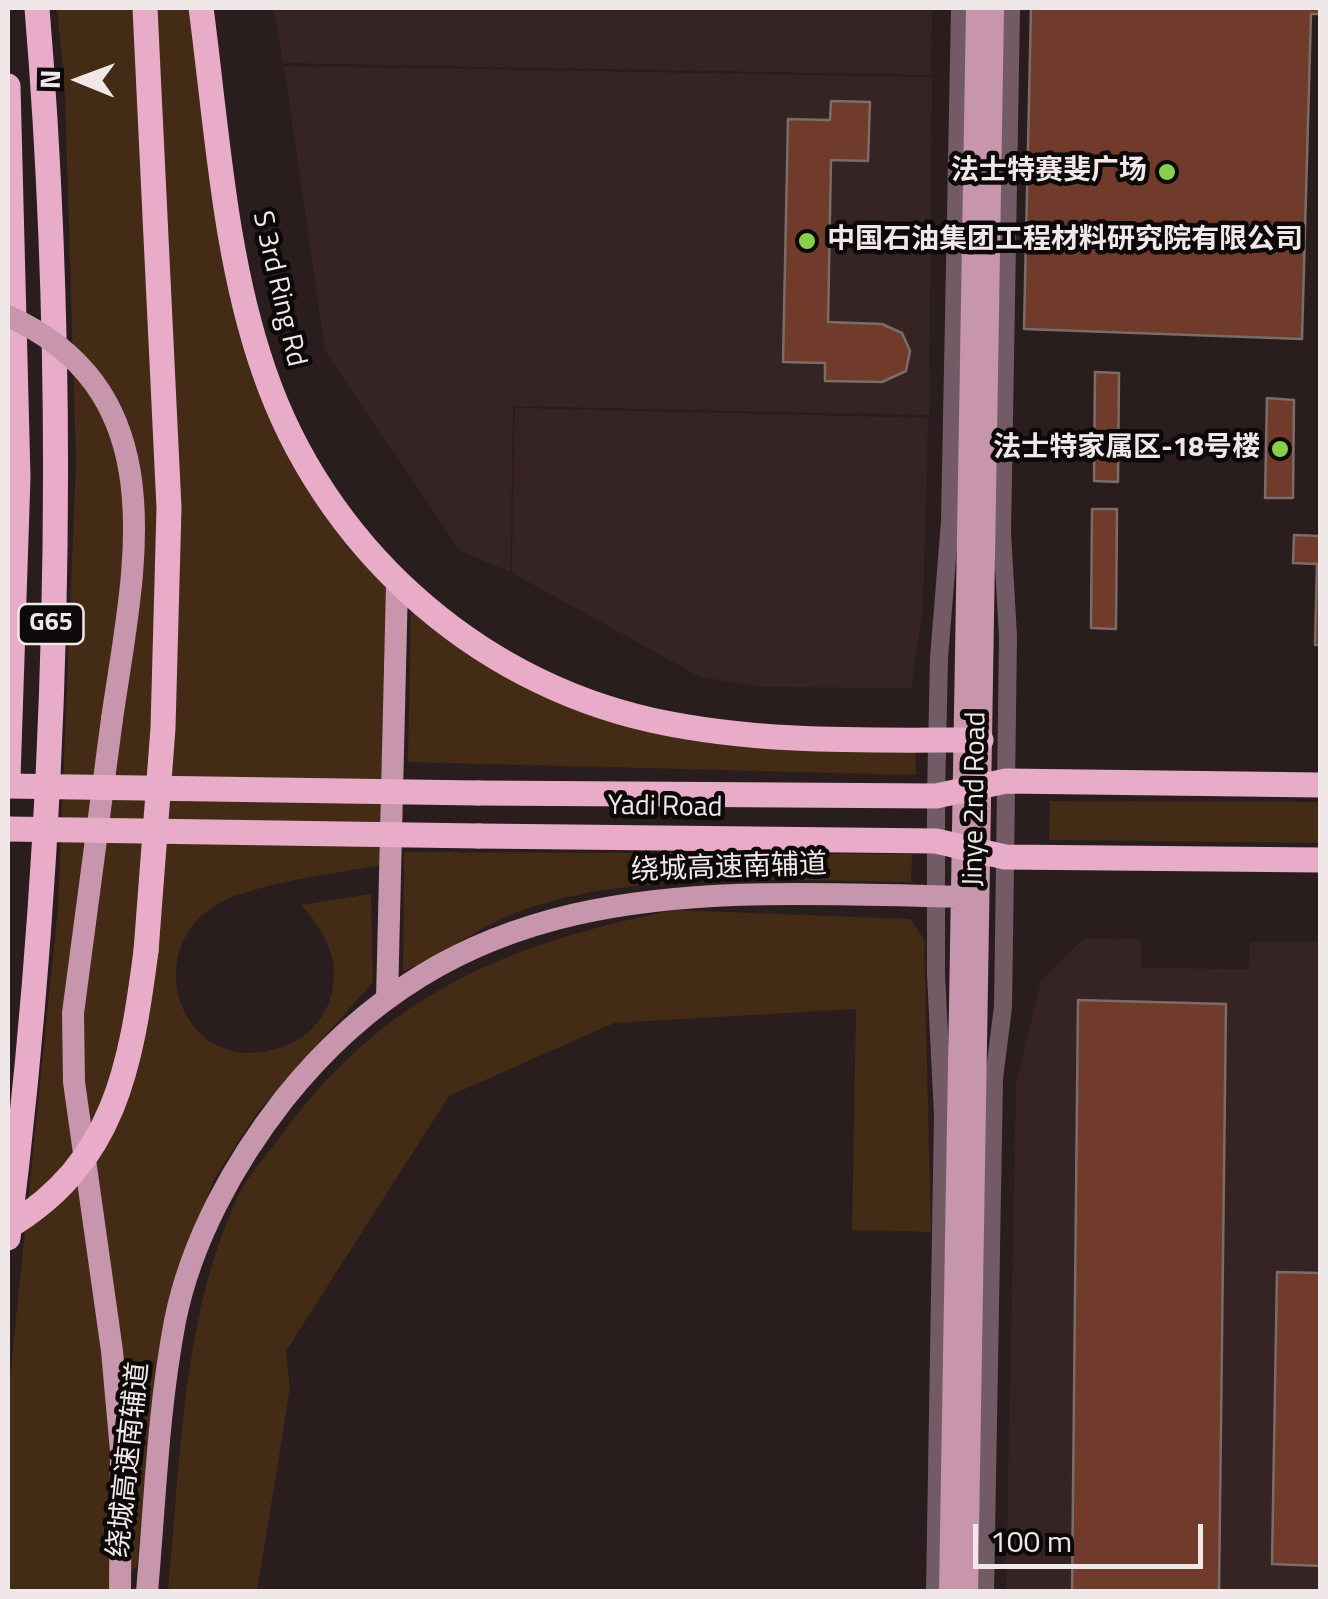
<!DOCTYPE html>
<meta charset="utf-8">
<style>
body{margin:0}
#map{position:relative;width:1328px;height:1599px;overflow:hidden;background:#291d1e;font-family:"Titillium Web",sans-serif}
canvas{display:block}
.frame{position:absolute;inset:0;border:10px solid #f0e8e8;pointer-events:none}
.north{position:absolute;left:30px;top:30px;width:100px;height:100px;-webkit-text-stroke:8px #0e0909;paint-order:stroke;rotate:271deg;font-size:28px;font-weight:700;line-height:40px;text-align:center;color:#f0e8e8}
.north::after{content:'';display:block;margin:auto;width:35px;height:45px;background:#f0e8e8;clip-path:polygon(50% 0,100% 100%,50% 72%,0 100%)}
.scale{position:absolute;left:973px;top:1524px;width:230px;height:45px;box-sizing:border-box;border:5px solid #f0e8e8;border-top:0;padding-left:12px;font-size:30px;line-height:35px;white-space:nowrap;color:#f0e8e8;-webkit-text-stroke:8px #0e0909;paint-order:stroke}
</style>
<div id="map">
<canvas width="1328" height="1599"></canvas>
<div class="frame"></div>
<div class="north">N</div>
<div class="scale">100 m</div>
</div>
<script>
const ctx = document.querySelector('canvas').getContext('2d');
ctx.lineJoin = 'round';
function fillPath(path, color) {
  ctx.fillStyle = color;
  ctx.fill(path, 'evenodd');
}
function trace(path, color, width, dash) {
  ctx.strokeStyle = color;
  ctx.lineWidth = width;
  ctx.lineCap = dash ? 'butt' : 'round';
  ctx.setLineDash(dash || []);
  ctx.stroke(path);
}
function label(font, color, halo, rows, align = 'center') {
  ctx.font = font + ' "Titillium Web","Noto Sans SC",sans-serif';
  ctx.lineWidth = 9;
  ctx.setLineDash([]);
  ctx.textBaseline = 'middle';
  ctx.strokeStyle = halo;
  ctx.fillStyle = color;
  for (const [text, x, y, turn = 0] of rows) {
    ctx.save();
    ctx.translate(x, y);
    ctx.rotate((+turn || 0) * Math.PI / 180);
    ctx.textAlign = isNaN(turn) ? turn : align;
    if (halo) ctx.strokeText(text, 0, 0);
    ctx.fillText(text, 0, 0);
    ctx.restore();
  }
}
fillPath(new Path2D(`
 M273 8H932L931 75 283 63Z
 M284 66 932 77 929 415 513 406 510 572 460 551 325 351Z
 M515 408 928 418 923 610 911 688 762 687 700 677 512 573Z
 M1084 938 1141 939V968L1249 969 1250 942H1320V1591L1006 1592 1016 1084 1041 980Z`), '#362425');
fillPath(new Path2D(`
 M57 8H188C220 220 226 429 390 589L386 864C335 874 279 879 230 898 132 938 178 1086 284 1046 306 1038 322 1022 330 1000 342 963 326 932 301 905L371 894 373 982 257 1113 214 1179 169 1303 153 1396 137 1568 116 1572 113 1591 8 1592V1397L58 907 76 462 65 95Z
 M411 609 468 653 717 743 789 750H915L916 775 408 762Z
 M1050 801 1320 802V843L1049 840Z
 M404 852 912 854 911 882C790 881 633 869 518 912 478 927 443 956 403 971Z
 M674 910 910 919 924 939 931 1232 852 1230 856 1009 614 1023 449 1096 286 1351 290 1389 257 1591 168 1592C181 1460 181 1321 237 1198 246 1177 266 1156 280 1137 385 993 506 944 674 910Z`), '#432b16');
const building = new Path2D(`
 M1031 8H1320V14H1311L1302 339 1024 329Z
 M831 101 870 102 868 161 831 160 828 322 882 324 902 333 910 351 906 371 882 382 825 381V363L783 362 788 119 830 120Z
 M1095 372 1119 373 1118 482 1094 481Z
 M1267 398 1294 400 1293 498H1265Z
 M1092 509H1117L1116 629 1091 628Z
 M1294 535 1320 536V645H1315L1317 564 1293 563Z
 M1078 1000 1226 1004 1219 1592H1072Z
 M1277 1272 1320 1273V1566L1272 1564Z`);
fillPath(building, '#703b2b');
trace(building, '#7a6d68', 2.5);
trace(new Path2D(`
 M935 1592 943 1115 936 974V796L939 658 950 522 960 8
 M985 1592 994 1078 1003 1007 1004 939 1008 636 1002 533 1011 8`), '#735b66', 18);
trace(new Path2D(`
 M112 719 73 1013 74 1082 112 1351 121 1451 120 1592
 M387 999 397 585
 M147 1592C155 1502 158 1410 175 1321 191 1241 234 1163 284 1099 469 867 711 892 976 897
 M950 1592 977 8
 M967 1592 993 8`), '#c795ac', 22);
trace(new Path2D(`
 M145 8 169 508 163 728 146 951
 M201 8C217 128 224 256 264 371 323 544 472 680 651 720 759 744 871 740 981 740
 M8 86 18 477 8 778
 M478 793 936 796 1006 781 1320 785
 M479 836 936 841 1005 857 1320 860
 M8 1238C58 839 70 408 37 8`), '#e9acc8', 25);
trace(new Path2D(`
 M8 316C180 394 133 572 112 719`), '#c795ac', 22);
trace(new Path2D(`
 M8 786 478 793
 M8 829 479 836
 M8 1227C115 1163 131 1066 146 951`), '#e9acc8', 25);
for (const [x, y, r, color] of [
 [1167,172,10,"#86cf4c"],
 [807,241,10,"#86cf4c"],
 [1280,449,10,"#86cf4c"]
]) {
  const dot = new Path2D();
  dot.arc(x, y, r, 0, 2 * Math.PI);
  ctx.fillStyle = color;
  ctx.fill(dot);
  trace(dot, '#0e0909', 4);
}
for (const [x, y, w] of [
 [51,624,65]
]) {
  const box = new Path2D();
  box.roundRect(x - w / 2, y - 20, w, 40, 8);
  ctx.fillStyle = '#0e0909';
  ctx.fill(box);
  trace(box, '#f0e8e8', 2.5);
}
label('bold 25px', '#f0e8e8', null, [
 ["G65",51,624]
]);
label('bold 28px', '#f0e8e8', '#0e0909', [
 ["法士特赛斐广场",1147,172],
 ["中国石油集团工程材料研究院有限公司",827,241,"left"],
 ["法士特家属区-18号楼",1260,449]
], 'right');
label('28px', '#f0e8e8', '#0e0909', [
 ["S 3rd Ring Rd",278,289,77],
 ["Jinye 2nd Road",976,799,-89],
 ["Yadi Road",665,808,1],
 ["绕城高速南辅道",729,869,-2],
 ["绕城高速南辅道",130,1460,-84]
]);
</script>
